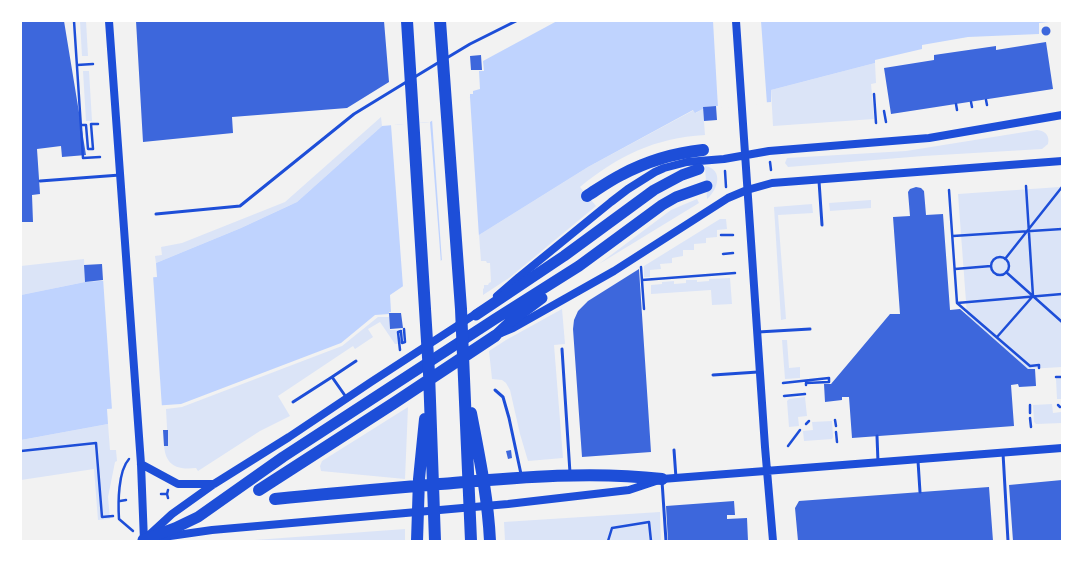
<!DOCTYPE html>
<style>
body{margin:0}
#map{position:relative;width:1083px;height:562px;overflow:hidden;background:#f2f2f2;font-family:Quicksand,sans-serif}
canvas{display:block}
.frame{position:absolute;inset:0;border:22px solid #fff;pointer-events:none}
</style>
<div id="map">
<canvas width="1083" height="562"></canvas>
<div class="frame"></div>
</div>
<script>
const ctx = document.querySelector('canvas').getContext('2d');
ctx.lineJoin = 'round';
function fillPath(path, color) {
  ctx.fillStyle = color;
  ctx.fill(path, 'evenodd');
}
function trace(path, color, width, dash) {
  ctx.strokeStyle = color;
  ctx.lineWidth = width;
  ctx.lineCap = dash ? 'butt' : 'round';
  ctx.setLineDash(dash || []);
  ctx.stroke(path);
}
fillPath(new Path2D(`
 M80 21H86L88 56H82Z
 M875 63 876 83 871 84 874 119 773 126 771 90Z
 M83 71H89L92 121H86Z
 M703 109 705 135C654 138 618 156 580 187L596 206 509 278 483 295V289L484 288V285H488L489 283 491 282 490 263H487L486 261H481L479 235 588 167 694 110 696 113Z
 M381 117 382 126 297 202 241 228 156 263 155 256 162 255 161 247 182 243 285 202Z
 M1037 130C1045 131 1050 135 1048 144L1042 149 923 156 788 167 785 163 787 158 906 151Z
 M705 166C724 169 718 190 707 199Z
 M1060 187 1062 213V367L1028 369 967 315 958 194Z
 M697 199 699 203 599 264 671 210Z
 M871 200V208L830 211 829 203Z
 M812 204 813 213 778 215 786 319 781 320 774 207Z
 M720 219H726L727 229 717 230V237L706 238V243L694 244V250H683V256L672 258V263L660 264 661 269 650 270V277H644V266Z
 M84 259 85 282 21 295V266Z
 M730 278 732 304 712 305 711 290 651 294V285L662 284V282L674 281V284L686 283V280H697V282L709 281V279Z
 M562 309 565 344 554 345 563 458 528 461 520 434 510 390 506 383 502 380 492 379 489 351 506 340Z
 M378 317H389L390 330H397L398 344H395L380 322 368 329 373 337 355 349 353 346 278 396 290 416 260 431 198 471 196 468C177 470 166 466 164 446H168L166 409 182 407 342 346Z
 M782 340H787L789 368 800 367V378L785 379Z
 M1056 379H1062V399H1057Z
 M805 397 807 416 798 417 799 426 789 427 787 401 789 399Z
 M1052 404 1053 413 1061 412 1062 423 1036 424 1034 422 1033 405Z
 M408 407 405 479 321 471 320 466 322 461Z
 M832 421 833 437 832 439 804 441 803 431 813 430 812 422Z
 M108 424 110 450H116L117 461 115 462 108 497 110 519 98 520 94 469 21 480V440Z
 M660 512 661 541H505L504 522Z
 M405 529V541H241Z`), '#dbe4f7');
fillPath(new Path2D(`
 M557 21H1062L1039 23V34L968 37 922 45V49L875 60V63L771 90V102L703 107V109L695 113 693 110 588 167 479 235 390 295 391 312H389V314L375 315 341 343 181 404 107 409 108 424 21 440V295L85 282 157 277 156 263 241 228 297 202 382 126 430 122 470 97V94H473V91L480 89 479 71H484L483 61Z`), '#bfd3fe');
fillPath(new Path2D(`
 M713 21H761L767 104 718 108Z
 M470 97 479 237 442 262 432 119 465 98Z
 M430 122 441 263 403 287 391 125Z
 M153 275 162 408 112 410 103 278Z`), '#f2f2f2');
fillPath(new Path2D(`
 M21 21H64L86 155 62 157 61 146 37 149 40 194 32 195 33 222H21Z
 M136 21H384L389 82 347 108 232 117 233 133 143 142Z
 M1041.5 31a4.5 4.5 0 1 1 9 0a4.5 4.5 0 1 1-9 0Z
 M1046 42 1053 89 891 114 884 68 934 60V55L996 46V50Z
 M481 55 482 70H471L470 56Z
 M716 106 717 120 704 121 703 107Z
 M916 187 921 188 924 191 926 215 943 214 950 310 960 309 1028 369H1035L1036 386 1019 387 1018 384 1011 385 1014 426 852 438 849 397H842V400L825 402 824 384H831L890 314H900L893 217 910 216 908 192 910 189Z
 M102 264 103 280 85 282 84 265Z
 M639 269 651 452 582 457 573 329 574 320 578 311 588 301Z
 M389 313H401L403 328 390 329Z
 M163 430H168V446H164Z
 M511 450 512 458 508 459 506 451Z
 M1062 480V541H1013L1009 485Z
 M989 487 993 541H798L795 508 799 501Z
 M734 501 735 515H727V519L747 518 748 541H668L666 506Z`), '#3d67dc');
trace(new Path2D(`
 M74 21 83 158 100 157
 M77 65 93 64
 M874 94 876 123
 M986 100 987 105
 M971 102 972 107
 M956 104 957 110
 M884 111 886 122
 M81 125H86L88 149H93L91 124H98
 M770 162 771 170
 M725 171 726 187
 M949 190 957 303 1030 366 1039 365V368
 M721 235H733
 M953 236 1062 229
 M723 254 733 253
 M991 266a9 9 0 1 1 18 0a9 9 0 1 1-18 0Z
 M1005 259 1062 187
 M641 267 644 309
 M955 269 991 266
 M1006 272 1062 322
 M642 280 735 273
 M957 303 1062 294
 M401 332 402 343 405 342 404 329
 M997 337 1033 296 1026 186
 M400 350 398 332 401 331
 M1056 377H1062
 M783 383 829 378V382L806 383V385
 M784 396 805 394
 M1030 405V413
 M1058 405 1060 407
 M1030 418 1031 427
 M835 420 836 426
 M806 424 809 421
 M836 432 837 442
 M788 446 800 430
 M21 451 96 443 102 517 113 516
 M129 459C118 471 118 503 119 519L133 531
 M161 494H167
 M168 498 167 494 168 490
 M120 501 126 500
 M608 541 612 528 649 522 651 541`), '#1d4ed8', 2.5);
trace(new Path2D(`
 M445 59 470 44 516 21
 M413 78 441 61
 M40 181 120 175
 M819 181 822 225
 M156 214 240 206 354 114 408 81
 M758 332 810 329
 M562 349 570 473
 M713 375 758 372
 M332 377 356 361
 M495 390 503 397 509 418 521 474
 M293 402 332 377 346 397
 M877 436 878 462
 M674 450 676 478
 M1003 453 1008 541
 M918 461 920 492
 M662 481 666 541`), '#1d4ed8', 3);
trace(new Path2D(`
 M109 21 141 464 144 541
 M736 21 765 447 773 541
 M497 296 519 277 611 202 628 189 655 172 664 168 687 162 724 159 769 151 929 138 1062 115
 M501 333 513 328 614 271 728 198 747 190 772 183 1062 161
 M141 464 178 484H214
 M147 537 172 514 214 484 289 437 371 382 480 311
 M156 538 212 530 508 504 629 490 662 479 1062 448`), '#1d4ed8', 8);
trace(new Path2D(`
 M476 315 564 256 654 190 682 175 699 169
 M495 336 510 322 542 298
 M143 540 175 528 198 517 283 457 495 319 579 266 662 205 676 197 707 186`), '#1d4ed8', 11);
trace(new Path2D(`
 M407 21 429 373 435 541
 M440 21 461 309 471 541
 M587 196C598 189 609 181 621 175 647 161 675 153 703 150
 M471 413C479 455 488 498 490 541
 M259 490 394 403 495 336
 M275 499C334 493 394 488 453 483 522 477 593 471 662 479
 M417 541 419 479 425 419`), '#1d4ed8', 12);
</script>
